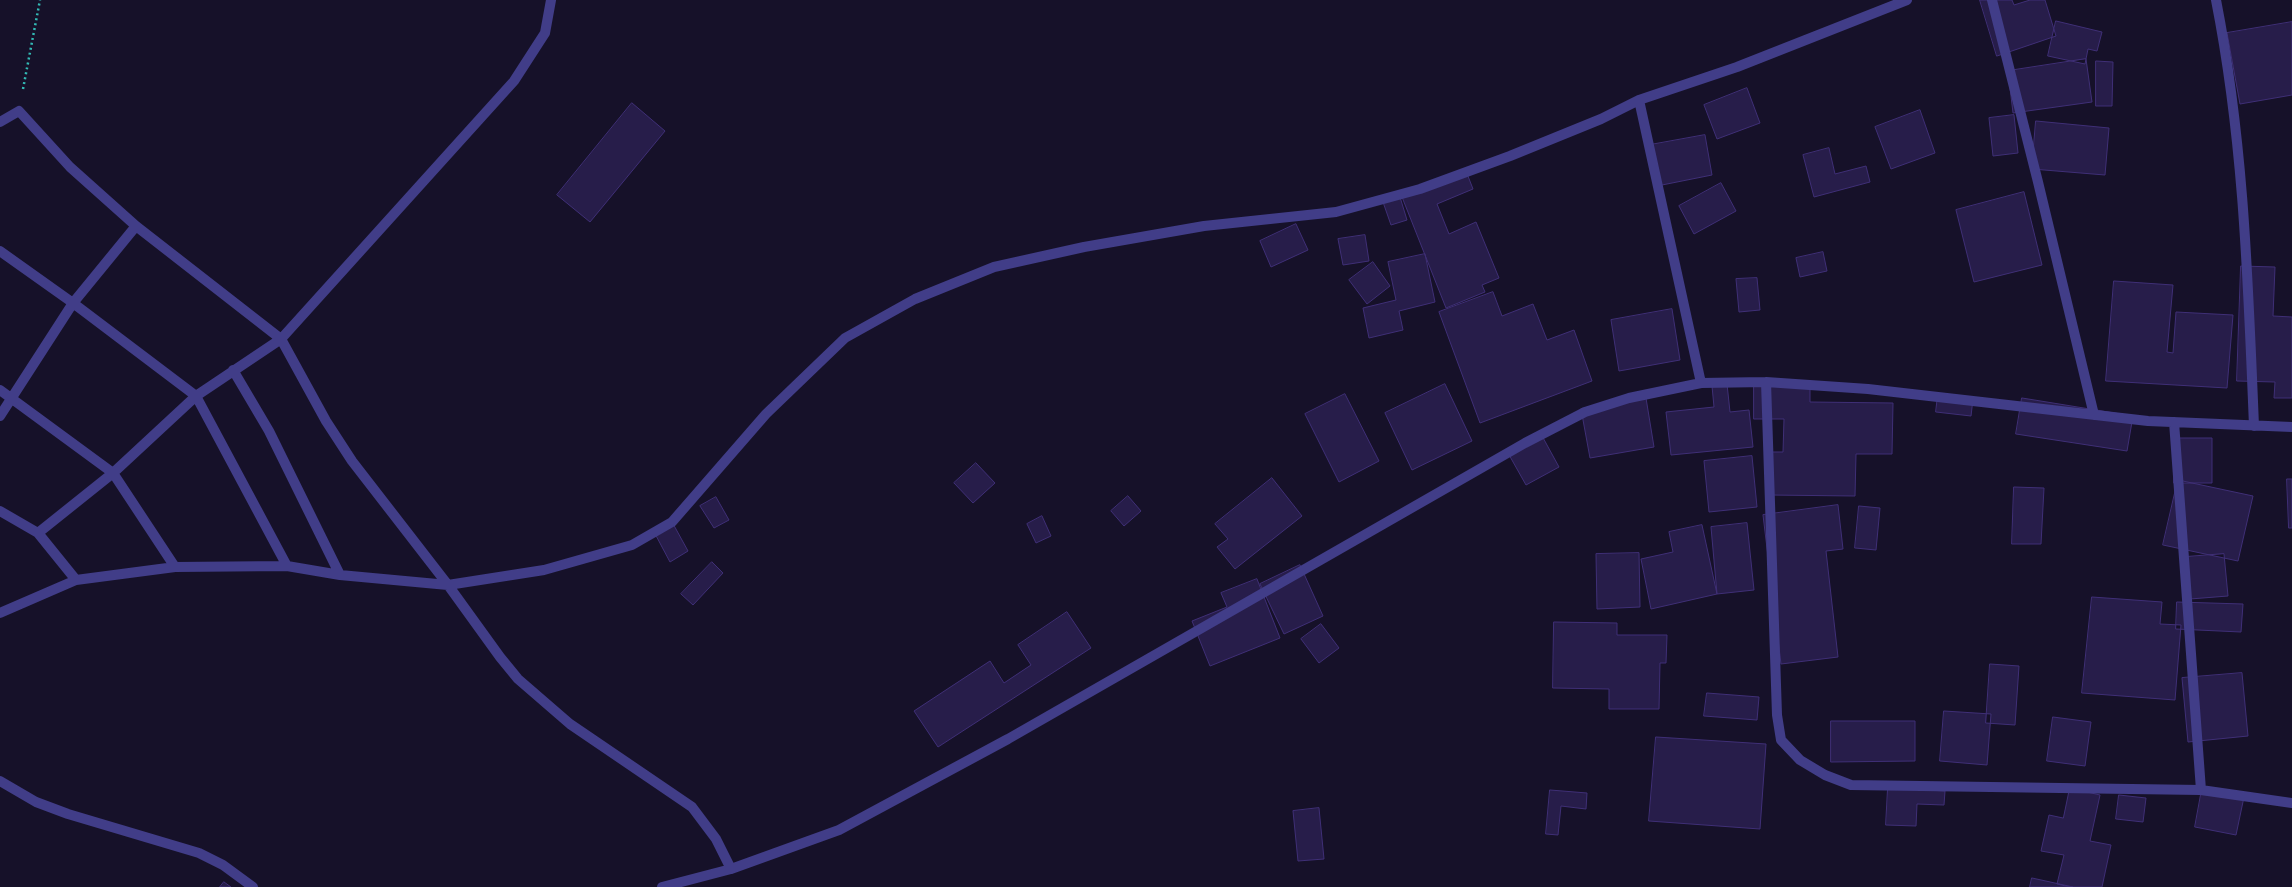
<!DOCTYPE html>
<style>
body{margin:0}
canvas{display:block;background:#161129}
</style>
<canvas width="2292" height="887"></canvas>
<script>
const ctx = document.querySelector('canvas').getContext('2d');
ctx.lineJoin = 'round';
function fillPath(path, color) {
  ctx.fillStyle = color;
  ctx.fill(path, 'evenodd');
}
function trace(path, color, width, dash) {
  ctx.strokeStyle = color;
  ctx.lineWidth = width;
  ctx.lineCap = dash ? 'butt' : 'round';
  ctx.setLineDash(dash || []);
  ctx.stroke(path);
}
const building = new Path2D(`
 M1980 0H2012L2014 5 2030 0H2045L2056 36 1997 56Z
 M2056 21 2102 32 2097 51 2088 49 2085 64 2048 56Z
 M2292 22V95L2240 104 2227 33Z
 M2086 59 2092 102 2013 113 2008 71Z
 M2096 61 2113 62 2112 106H2096Z
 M1747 88 1760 123 1717 139 1704 105Z
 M632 103 665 131 590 222 557 195Z
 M1920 110 1935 153 1891 169 1875 127Z
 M2014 115 2018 153 1993 156 1989 118Z
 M2036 121 2109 128 2105 175 2032 169Z
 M1705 135 1712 175 1657 186 1650 145Z
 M1829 148 1835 174 1866 166 1870 182 1814 197 1803 155Z
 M1466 171 1473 189 1437 204 1449 234 1476 222 1499 278 1482 285 1485 292 1446 308 1402 197Z
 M1721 183 1736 211 1694 234 1679 206Z
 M2024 192 2042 265 1974 282 1956 210Z
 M1400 197 1407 220 1391 225 1383 202Z
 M1296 224 1308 250 1271 267 1260 241Z
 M1365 235 1369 261 1343 265 1338 239Z
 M1823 252 1827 271 1800 277 1796 258Z
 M1425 254 1435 302 1399 311 1403 330 1369 338 1363 308 1396 300 1388 262Z
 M1373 262 1390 286 1367 304 1349 280Z
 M2241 266 2275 267 2273 316 2292 317V398H2274L2275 382 2237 381Z
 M1757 278 1760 310 1739 312 1736 279Z
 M2114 281 2173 285 2167 352 2173 353 2176 312 2233 315 2227 388 2106 381Z
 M1493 292 1502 316 1533 304 1547 340 1574 330 1592 381 1480 423 1439 312Z
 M1672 309 1680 360 1619 371 1611 320Z
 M1754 383 1810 384V402L1893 403 1892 454H1856L1855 496 1769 495V452H1783L1784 419H1754Z
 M1445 384 1472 441 1412 470 1385 413Z
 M1727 384 1730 412 1749 410 1753 447 1671 455 1666 412 1714 407 1712 386Z
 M1345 394 1379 461 1339 482 1305 414Z
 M1938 395 1973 399 1971 416 1936 412Z
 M1646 398 1654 447 1590 458 1581 409Z
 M2022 398 2133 416 2127 451 2016 434Z
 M1541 434 1559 467 1526 485 1508 453Z
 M2174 438H2212V483H2174Z
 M1752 456 1757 507 1709 512 1704 461Z
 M976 463 995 483 973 503 954 483Z
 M1272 478 1302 516 1235 569 1217 547 1228 539 1215 524Z
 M2287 479H2292V528H2289Z
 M2178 480 2253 496 2238 561 2163 545Z
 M2014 487 2044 488 2041 544H2012Z
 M1128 496 1141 511 1124 526 1111 511Z
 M716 497 729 520 714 528 700 506Z
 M1838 505 1843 549 1826 551 1838 657 1781 664 1763 515Z
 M1859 506 1880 508 1876 550 1855 548Z
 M1042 516 1051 536 1036 543 1027 524Z
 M671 520 688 551 670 562 653 530Z
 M1747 523 1754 590 1717 594 1711 527Z
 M1702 525 1717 594 1651 609 1641 559 1673 552 1669 532Z
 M1639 553 1640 607 1597 609 1596 554Z
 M2224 554 2228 596 2190 599 2186 557Z
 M712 562 723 573 693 605 681 594Z
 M1300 565 1323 616 1284 634 1260 584Z
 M1257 579 1280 638 1210 666 1192 621 1227 607 1221 593Z
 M2092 597 2162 602 2160 624 2181 625 2175 700 2082 693Z
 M2177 602 2243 604 2241 632 2176 629Z
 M1067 612 1091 648 938 747 914 711 990 661 1004 683 1031 665 1018 645Z
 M1554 622 1617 623V635H1667L1666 663H1660L1659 709H1609V689L1553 688Z
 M1321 624 1339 648 1319 663 1301 639Z
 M1990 664 2019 666 2015 725 1986 723Z
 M2242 673 2248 736 2188 742 2182 678Z
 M1707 693 1759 697 1757 720 1704 716Z
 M1944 711 1991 714 1987 765 1940 761Z
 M2053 717 2091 722 2085 766 2047 761Z
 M1831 721H1915V761L1831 762Z
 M1656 737 1766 744 1760 829 1649 821Z
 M1888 788 1945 791 1944 805 1917 804 1916 826 1886 825Z
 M2070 788 2100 795 2090 841 2111 845 2102 887H2070L2057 884 2064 855 2041 851 2049 815 2063 818Z
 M2202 789 2244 797 2236 835 2195 827Z
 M1550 790 1587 793 1586 809 1561 806 1558 835 1546 834Z
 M2119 795 2146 798 2143 822 2116 819Z
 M1319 808 1324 859 1298 861 1293 811Z
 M2032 878 2073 887H2030Z
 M224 882 231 887H220Z`);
fillPath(building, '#271d4a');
trace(building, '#3f2f76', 1);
trace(new Path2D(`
 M23 89 40 0`), '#32bab5', 2.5, [2, 3]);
trace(new Path2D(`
 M1992 0 2038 182 2094 415
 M2216 0C2244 142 2248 282 2254 426
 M1639 100 1701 383
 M0 122 19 111 70 167 136 226 281 339 326 421 352 461 448 585 500 657 518 679 570 724 692 807 716 839 731 869
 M0 251 73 303 196 396 287 566
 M233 370 269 431 340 575
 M1766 382 1777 715 1781 740 1800 760 1825 775 1851 785 2201 790 2292 803
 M0 390 113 473 175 567
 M0 416 73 303 136 226
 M2174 422 2201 790
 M0 511 38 533 76 580
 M38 533 113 473 196 396 281 339 514 81 545 33 551 0
 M0 613 76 580 175 567 287 566 340 575 448 585 544 570 632 545 672 522 766 414 845 338 915 299 994 267 1084 247 1204 226 1336 212 1420 189 1510 156 1601 119 1639 100 1737 67 1907 0
 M0 781 36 802 68 814 199 853 223 865 253 887
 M662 887 731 869 839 830 1008 739 1525 443 1585 412 1629 398 1701 383 1766 382 1868 389 2148 421 2292 427`), '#413d88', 10);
</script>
